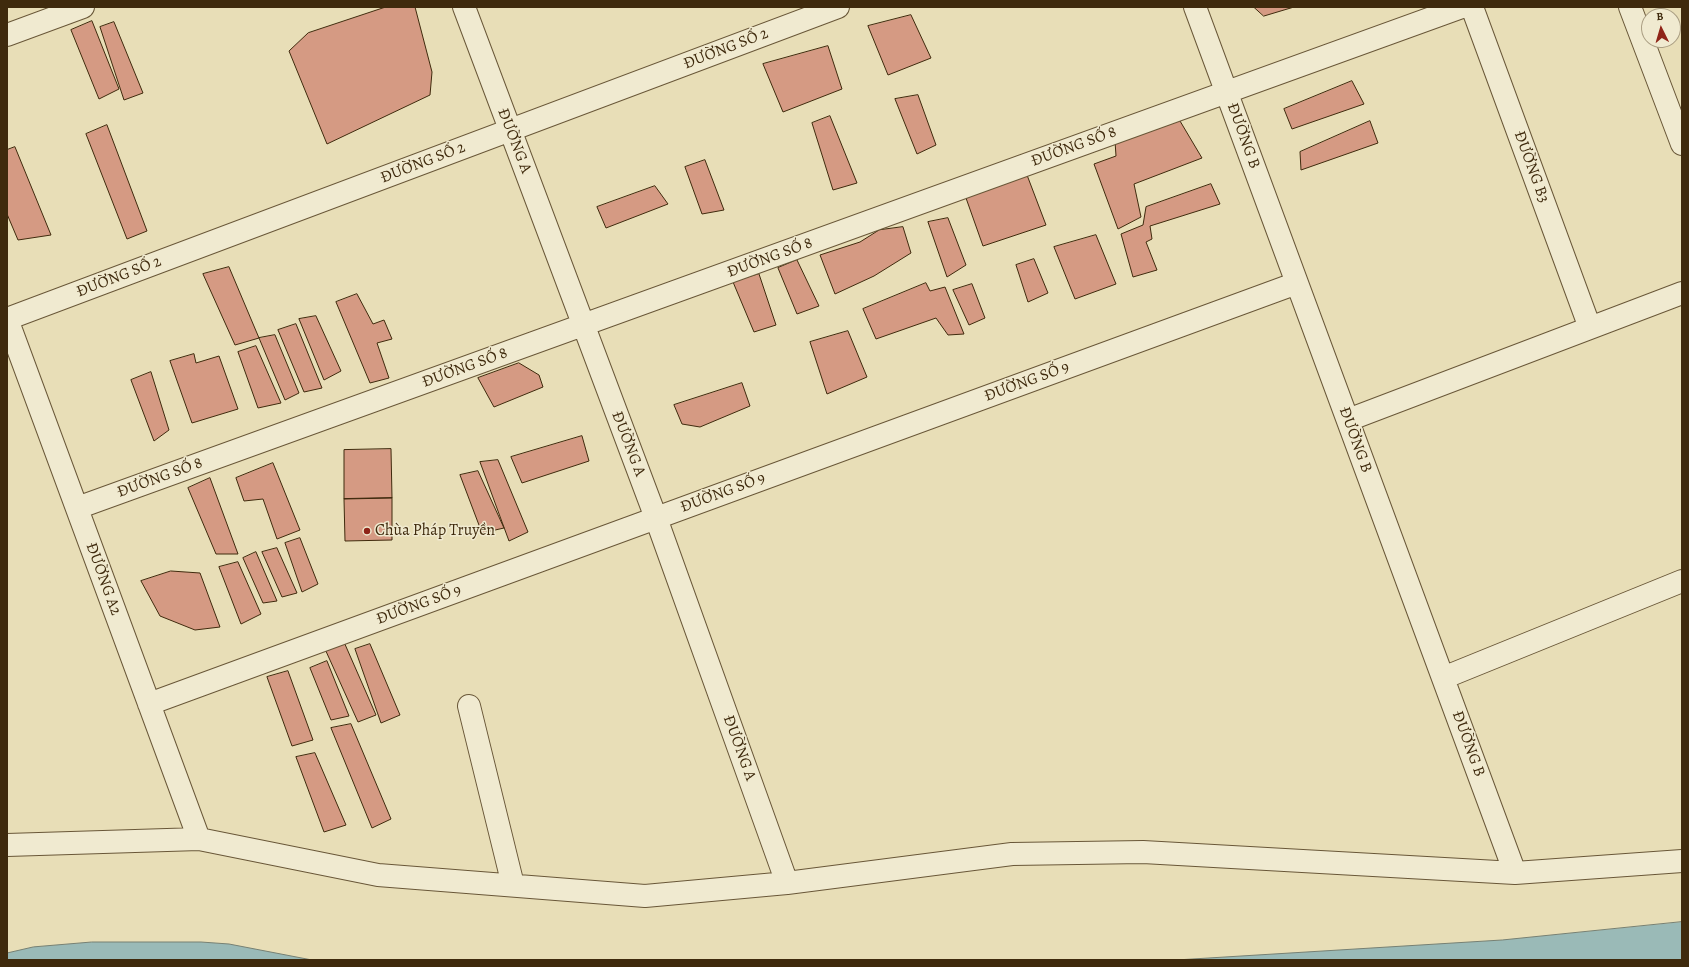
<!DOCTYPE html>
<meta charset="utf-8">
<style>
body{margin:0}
#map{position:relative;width:1689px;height:967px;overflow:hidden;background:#e8deb7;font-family:Alegreya,serif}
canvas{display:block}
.frame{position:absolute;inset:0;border:8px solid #3f2a0d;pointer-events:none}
.north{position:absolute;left:1641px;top:8px;width:40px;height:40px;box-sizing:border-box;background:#f0ead0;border:1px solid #a99d82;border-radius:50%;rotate:355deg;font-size:11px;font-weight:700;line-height:16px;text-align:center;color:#3f2a0d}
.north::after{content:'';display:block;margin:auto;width:14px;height:18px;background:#8f2418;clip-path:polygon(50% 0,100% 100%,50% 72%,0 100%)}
</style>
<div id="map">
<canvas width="1689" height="967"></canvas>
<div class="frame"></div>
<div class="north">B</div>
</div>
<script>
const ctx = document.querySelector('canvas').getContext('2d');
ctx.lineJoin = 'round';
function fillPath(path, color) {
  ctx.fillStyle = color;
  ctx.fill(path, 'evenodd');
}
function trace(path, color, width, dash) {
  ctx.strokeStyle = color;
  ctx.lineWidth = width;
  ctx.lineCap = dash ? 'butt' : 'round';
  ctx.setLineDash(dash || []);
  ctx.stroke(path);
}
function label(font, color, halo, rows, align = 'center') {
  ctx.font = font + ' Alegreya,serif';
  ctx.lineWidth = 3;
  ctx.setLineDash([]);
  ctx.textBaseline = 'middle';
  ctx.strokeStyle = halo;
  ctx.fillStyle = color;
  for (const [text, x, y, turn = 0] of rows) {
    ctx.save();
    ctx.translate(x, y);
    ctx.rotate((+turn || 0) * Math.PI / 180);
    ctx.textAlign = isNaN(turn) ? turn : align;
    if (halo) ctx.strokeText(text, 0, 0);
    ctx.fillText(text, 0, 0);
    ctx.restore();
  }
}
const water = new Path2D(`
 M1682 922V960H1176L1502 940Z
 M92 942H201L229 944 312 960H7V953L33 947Z`);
fillPath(water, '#9abab7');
trace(water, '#768073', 1);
const building = new Path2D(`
 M386 7H415L432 72 430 95 327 144 289 51 308 33Z
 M1254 7H1294L1264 16Z
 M911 15 931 58 888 75 868 26Z
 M92 21 119 89 99 99 71 30Z
 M114 22 143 93 124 100 100 27Z
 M828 46 842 89 783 112 763 64Z
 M1352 81 1364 104 1292 129 1284 109Z
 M918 95 936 145 917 154 895 99Z
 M830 116 857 183 833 190 812 123Z
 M1180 121 1202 158 1134 184 1141 217 1118 229 1094 164 1116 156 1115 141Z
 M1370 121 1378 143 1301 170 1300 152Z
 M107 125 147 231 127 239 86 134Z
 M15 147 51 235 18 240 7 214V150Z
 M705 160 724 210 702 214 685 167Z
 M1027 175 1046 225 983 246 966 198Z
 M1211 184 1220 204 1150 226 1152 239 1146 242 1157 270 1133 277 1121 234 1143 225 1146 207Z
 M655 186 668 204 606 228 597 207Z
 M948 218 966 265 947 277 928 222Z
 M903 227 911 253 874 276 835 294 820 255 860 242 879 230Z
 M1096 235 1116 284 1075 299 1054 247Z
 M1034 259 1048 293 1028 302 1016 265Z
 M797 260 819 306 797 314 778 268Z
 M229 267 259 338 235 345 203 274Z
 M759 274 776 325 754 332 733 282Z
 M926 283 930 291 945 287 964 334 948 335 936 318 876 339 863 309Z
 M972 284 985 318 969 325 953 290Z
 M357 294 373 324 384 320 392 339 377 343 389 378 370 383 336 302Z
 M316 316 341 371 324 380 299 319Z
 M296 324 322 388 304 392 278 330Z
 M848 331 867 377 827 394 810 342Z
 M275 335 299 393 285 400 259 338Z
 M256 346 281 403 258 408 238 352Z
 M194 354 196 363 219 356 238 409 192 423 170 361Z
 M519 363 539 375 543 387 494 407 478 378Z
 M151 372 169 430 154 441 131 380Z
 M742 383 750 406 700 427 682 424 674 405Z
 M582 436 589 461 522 483 511 457Z
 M391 449 392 498 344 499V450Z
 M498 460 528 532 509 541 480 462Z
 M273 463 300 530 277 539 263 499 244 501 236 478Z
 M478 471 504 528 482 533 460 475Z
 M210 478 238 554H216L188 488Z
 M392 498V540L345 541 344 499Z
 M300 538 318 584 302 592 285 543Z
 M277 548 297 593 282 597 262 552Z
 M256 552 277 601 263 603 243 558Z
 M238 562 261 614 241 624 219 567Z
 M171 571 200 573 220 627 195 630 160 616 141 581Z
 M344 642 376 715 358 722 325 649Z
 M370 644 400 715 381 723 355 649Z
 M327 661 349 716 331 720 310 668Z
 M288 671 313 740 292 746 267 677Z
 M351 724 391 819 372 828 331 728Z
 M315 753 346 825 324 832 296 757Z`);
fillPath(building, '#d59a83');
trace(building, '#3f2a0d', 1);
const street = new Path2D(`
 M464 7 656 518 787 883
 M1195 7 1515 873
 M1472 7 1590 328
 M1630 7 1682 144
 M7 35 83 7
 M7 319 838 7
 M7 319 199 839
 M1348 420 1682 293
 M77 508 1462 7
 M1443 678 1682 581
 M149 704 1297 283
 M469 706 513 885
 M7 845 199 839 378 875 645 896 787 883 1012 854 1143 852 1515 873 1682 861`);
trace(street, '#695738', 24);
trace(street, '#f0ead0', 22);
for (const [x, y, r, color] of [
 [367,531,4,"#8f2418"]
]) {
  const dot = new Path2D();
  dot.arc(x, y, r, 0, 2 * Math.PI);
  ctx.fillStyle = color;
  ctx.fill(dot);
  trace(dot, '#f0ead0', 1.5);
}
label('16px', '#3f2a0d', '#f0ead0', [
 ["ĐƯỜNG SỐ 2",726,49,-21],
 ["ĐƯỜNG B",1243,136,70],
 ["ĐƯỜNG A",514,141,69],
 ["ĐƯỜNG SỐ 8",1074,147,-20],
 ["ĐƯỜNG SỐ 2",423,163,-21],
 ["ĐƯỜNG B3",1531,167,70],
 ["ĐƯỜNG SỐ 8",770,258,-20],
 ["ĐƯỜNG SỐ 2",119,277,-21],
 ["ĐƯỜNG SỐ 8",465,368,-20],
 ["ĐƯỜNG SỐ 9",1027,382,-20],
 ["ĐƯỜNG B",1355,440,70],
 ["ĐƯỜNG A",628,444,69],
 ["ĐƯỜNG SỐ 8",160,478,-20],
 ["ĐƯỜNG SỐ 9",723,493,-20],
 ["ĐƯỜNG A2",103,579,70],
 ["ĐƯỜNG SỐ 9",419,605,-20],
 ["ĐƯỜNG B",1468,744,70],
 ["ĐƯỜNG A",739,748,70]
]);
label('16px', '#3f2a0d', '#f0ead0', [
 ["Chùa Pháp Truyền",375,531]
], 'left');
</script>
